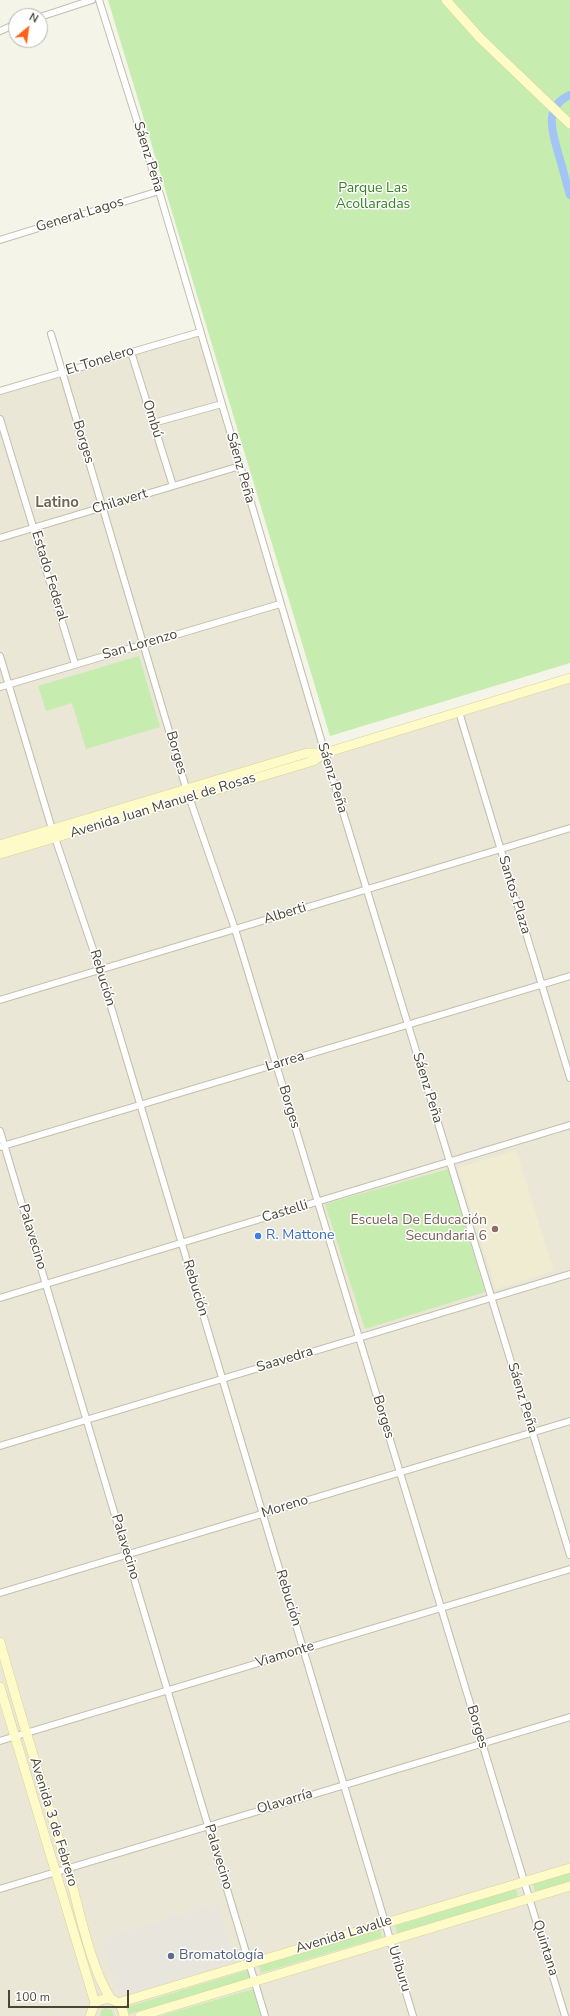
<!DOCTYPE html>
<meta charset="utf-8">
<style>
body{margin:0}
#map{position:relative;width:570px;height:2016px;overflow:hidden;background:#f5f4e9;font-family:"Nunito Sans",sans-serif}
canvas{display:block}
.north{position:absolute;left:8px;top:8px;width:40px;height:40px;box-sizing:border-box;background:#fff;border:1px solid #b7b5af;border-radius:50%;rotate:29deg;font-size:11px;font-weight:700;line-height:16px;text-align:center;color:#4a4637}
.north::after{content:'';display:block;margin:auto;width:14px;height:18px;background:#ff6216;clip-path:polygon(50% 0,100% 100%,50% 72%,0 100%)}
.scale{position:absolute;left:8px;top:1990px;width:121px;height:18px;box-sizing:border-box;border:2px solid #4a4637;border-top:0;padding-left:5px;font-size:12px;line-height:14px;white-space:nowrap;color:#4a4637;-webkit-text-stroke:3px #fff;paint-order:stroke}
</style>
<div id="map">
<canvas width="570" height="2016"></canvas>
<div class="north">N</div>
<div class="scale">100 m</div>
</div>
<script>
const ctx = document.querySelector('canvas').getContext('2d');
ctx.lineJoin = 'round';
function fillPath(path, color) {
  ctx.fillStyle = color;
  ctx.fill(path, 'evenodd');
}
function trace(path, color, width, dash) {
  ctx.strokeStyle = color;
  ctx.lineWidth = width;
  ctx.lineCap = dash ? 'butt' : 'round';
  ctx.setLineDash(dash || []);
  ctx.stroke(path);
}
function label(font, color, halo, rows, align = 'center') {
  ctx.font = font + ' "Nunito Sans",sans-serif';
  ctx.lineWidth = 3;
  ctx.setLineDash([]);
  ctx.textBaseline = 'middle';
  ctx.strokeStyle = halo;
  ctx.fillStyle = color;
  for (const [text, x, y, turn = 0] of rows) {
    ctx.save();
    ctx.translate(x, y);
    ctx.rotate((+turn || 0) * Math.PI / 180);
    ctx.textAlign = isNaN(turn) ? turn : align;
    if (halo) ctx.strokeText(text, 0, 0);
    ctx.fillText(text, 0, 0);
    ctx.restore();
  }
}
fillPath(new Path2D(`
 M200 332 325 753 570 678V2016H0V391Z`), '#eae7d7');
fillPath(new Path2D(`
 M217 1904 235 1962 120 1997 101 1939Z`), '#e8e5dd');
fillPath(new Path2D(`
 M516 1150 554 1271 496 1289 458 1168Z`), '#efecd2');
fillPath(new Path2D(`
 M108 0H570V663L330 736Z
 M139 656 160 727 86 749 72 703 46 711 38 686Z
 M448 1169 485 1292 365 1329 325 1204Z
 M570 1873V1881L535 1892 533 1884Z
 M516 1889 518 1897 397 1933 395 1926Z
 M380 1929 382 1937 261 1973 259 1966Z
 M248 1970 250 1978 129 2014 127 2007Z
 M253 1989 261 2016H160Z
 M105 2008 112 2010 114 2016H100L101 2011Z`), '#c6ecaf');
trace(new Path2D(`
 M570 95C542 107 553 134 559 156 563 169 566 182 570 195`), '#a2c5f6', 8);
const street = new Path2D(`
 M99 0 159 191 325 753 570 1555
 M40 17 92 0
 M0 31 16 24
 M0 240 159 191
 M51 334 186 788 235 929 565 2016
 M131 352 173 486
 M0 391 200 332
 M0 419 75 664
 M153 423 222 404
 M0 538 240 466
 M0 656 52 829 100 970 413 2016
 M0 687 280 604
 M459 712 570 1078
 M0 1000 570 828
 M0 1131 265 2016
 M0 1147 570 976
 M0 1298 570 1125
 M0 1446 570 1274
 M0 1593 570 1421
 M0 1741 570 1569
 M0 1889 570 1717`);
const secondary = new Path2D(`
 M446 0 480 38 570 124
 M0 845 307 753H325
 M0 854 313 761 325 753 570 678
 M0 1642C21 1718 45 1794 68 1869 79 1908 90 1967 111 1999
 M0 1687 95 2003
 M118 2003 570 1868
 M90 2016 95 2003C108 1994 122 2000 124 2016
 M140 2016 570 1886`);
trace(street, '#c2beab', 8);
trace(secondary, '#d9d296', 10);
trace(street, '#fff', 6);
trace(secondary, '#fffbc9', 9);
for (const [x, y, r, color] of [
 [495,1229,4,"#8d6e63"],
 [258,1236,4,"#3f7fe0"],
 [171,1956,4,"#5c6f8a"]
]) {
  const dot = new Path2D();
  dot.arc(x, y, r, 0, 2 * Math.PI);
  ctx.fillStyle = color;
  ctx.fill(dot);
  trace(dot, '#fff', 1.5);
}
label('14px', '#4a4637', '#fff', [
 ["Sáenz Peña",148,157,73],
 ["General Lagos",80,215,-17],
 ["El Tonelero",100,361,-17],
 ["Ombú",152,419,73],
 ["Borges",83,442,73],
 ["Sáenz Peña",240,468,74],
 ["Chilavert",120,502,-17],
 ["Estado Federal",49,576,73],
 ["San Lorenzo",140,645,-16],
 ["Borges",176,753,74],
 ["Sáenz Peña",332,778,73],
 ["Avenida Juan Manuel de Rosas",163,806,-17],
 ["Santos Plaza",514,895,73],
 ["Alberti",285,914,-17],
 ["Rebución",102,978,73],
 ["Larrea",285,1062,-17],
 ["Sáenz Peña",427,1088,73],
 ["Borges",289,1107,73],
 ["Castelli",285,1212,-17],
 ["Palavecino",32,1237,73],
 ["Rebución",195,1288,73],
 ["Saavedra",285,1360,-17],
 ["Sáenz Peña",522,1398,73],
 ["Borges",383,1417,73],
 ["Moreno",285,1507,-17],
 ["Palavecino",125,1547,73],
 ["Rebución",288,1598,73],
 ["Viamonte",285,1655,-17],
 ["Borges",477,1727,73],
 ["Olavarría",285,1802,-17],
 ["Avenida 3 de Febrero",53,1822,73],
 ["Palavecino",218,1857,73],
 ["Avenida Lavalle",344,1935,-17],
 ["Quintana",545,1948,73],
 ["Uriburu",399,1969,73]
]);
label('14px', '#388125', '#fff', [
 ["Parque Las",373,189],
 ["Acollaradas",373,205]
]);
label('14px', '#785e54', '#fff', [
 ["Escuela De Educación",487,1221],
 ["Secundaria 6",487,1237]
], 'right');
label('14px', '#366cbe', '#fff', [
 ["R. Mattone",266,1236]
], 'left');
label('14px', '#4e5e75', '#fff', [
 ["Bromatología",179,1956]
], 'left');
label('bold 15px', '#6e664d', '#fff', [
 ["Latino",57,503]
]);
</script>
